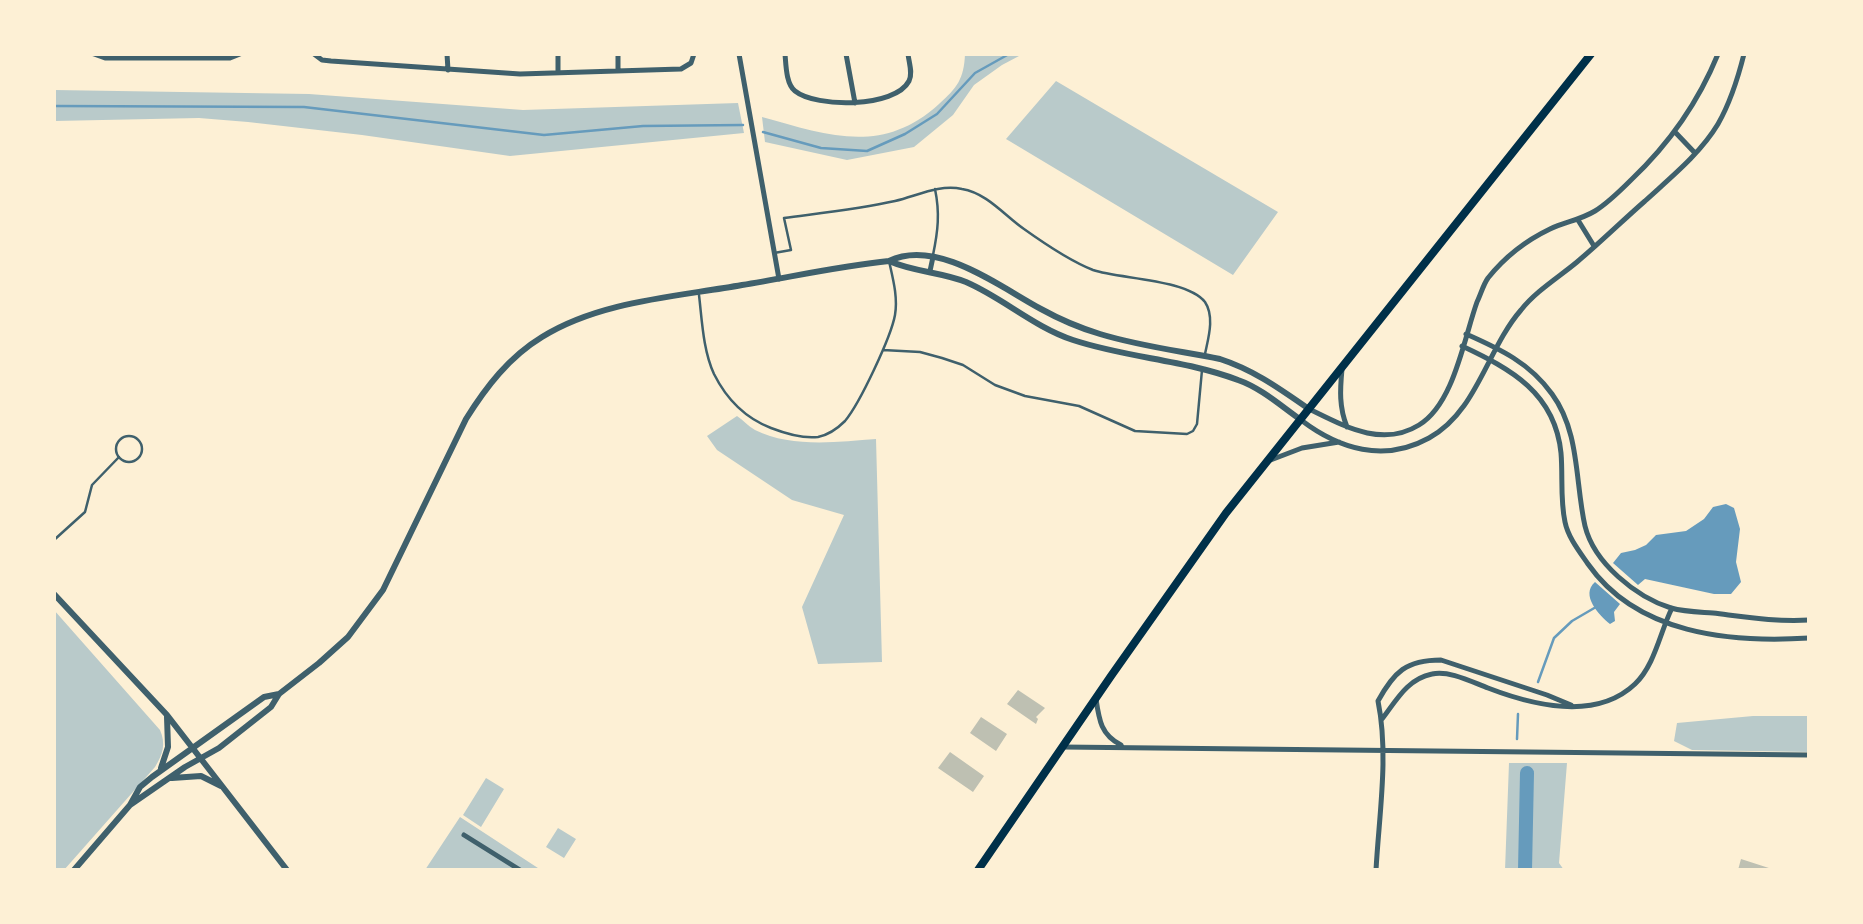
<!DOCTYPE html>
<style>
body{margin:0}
#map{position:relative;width:1863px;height:924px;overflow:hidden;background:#fdf0d5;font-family:Inter,sans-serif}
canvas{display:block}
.frame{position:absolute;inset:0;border:56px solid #fdf0d5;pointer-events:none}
</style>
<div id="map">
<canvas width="1863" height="924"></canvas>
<div class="frame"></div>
</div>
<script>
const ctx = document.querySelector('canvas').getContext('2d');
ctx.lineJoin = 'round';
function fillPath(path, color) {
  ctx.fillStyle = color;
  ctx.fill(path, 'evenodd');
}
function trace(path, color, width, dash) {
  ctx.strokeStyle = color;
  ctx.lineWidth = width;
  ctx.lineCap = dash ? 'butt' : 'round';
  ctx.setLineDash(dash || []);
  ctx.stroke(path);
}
fillPath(new Path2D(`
 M965 54H1016L1019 56 1002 65 974 85 953 115 914 147 847 160 765 142 762 117C827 135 882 156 939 104 957 88 964 79 965 54Z
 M1056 81 1278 212 1233 275 1006 139Z
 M54 90 309 94 523 110 738 103 744 133 510 156 362 135 248 122 199 118 54 121Z
 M737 416C743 420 748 426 755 430 791 448 837 442 876 439L882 662 818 664 802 607 844 515 792 500 717 450 707 436Z
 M54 610 160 730C166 744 163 754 155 767L64 870H54Z
 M1753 716H1809V752L1692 750 1674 741 1677 723Z
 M1509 763H1567L1559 863 1564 870H1505Z
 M486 778 504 789 481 827 463 815Z
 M460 817 541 870H425Z
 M558 828 576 839 564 858 546 847Z`), '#b9caca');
fillPath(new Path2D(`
 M1726 504 1734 508 1740 529 1736 562 1741 582 1731 594H1714L1645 579 1638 585 1613 563 1621 553 1635 550 1646 545 1656 535 1686 531 1704 519 1713 507Z
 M1595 582 1620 604 1614 612 1615 621 1610 624C1599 615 1580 595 1595 582Z`), '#669bbc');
trace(new Path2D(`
 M54 106 304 107 544 135 643 126 743 125
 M763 132 821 148 867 151 905 134 937 114 975 73 1009 54
 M1538 682 1554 638 1572 621 1596 607
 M1517 739 1518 714`), '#669bbc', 2.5);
trace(new Path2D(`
 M1525 870 1527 773`), '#669bbc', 14);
fillPath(new Path2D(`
 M1018 690 1045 708 1036 717 1038 719 1036 724 1007 704Z
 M981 717 1007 734 996 751 970 733Z
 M950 752 984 776 973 792 938 768Z
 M1741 859 1772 869 1771 870H1738Z`), '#bec0b2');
trace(new Path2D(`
 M774 253 791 250 784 218C821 213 859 209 895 201 917 196 939 184 962 189 987 193 1005 216 1024 229 1045 244 1070 261 1093 270 1119 279 1187 279 1205 302 1215 317 1208 339 1205 354
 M933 255C938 231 940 213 935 189
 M699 295C702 320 703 350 714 374 726 398 745 418 771 428 784 433 802 439 818 437 828 435 838 428 845 421 860 403 891 337 895 315 898 297 893 279 889 261
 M883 350 920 352 942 358 963 365 995 385 1025 396 1079 406 1135 431 1187 434 1193 431 1197 424 1202 370
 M116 449a13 13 0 1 1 26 0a13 13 0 1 1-26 0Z
 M54 540 85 512 92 485 119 457`), '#3f606c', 2.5);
trace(new Path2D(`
 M94 54 105 58H230L240 54
 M314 54 322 60 331 61 520 74 681 69 691 63 694 54
 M447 54 448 70
 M558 54V73
 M618 54V71
 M739 54 779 279
 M785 54C786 65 786 84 795 91 816 108 895 108 909 81 913 73 909 63 908 54
 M846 54 855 103
 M1675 132 1695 153
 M1578 220 1594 246
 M930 271 933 257
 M1466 334C1500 349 1530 363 1552 394 1580 432 1575 482 1585 526 1594 563 1636 597 1671 608 1685 612 1700 612 1713 613 1746 617 1776 622 1809 620
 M1462 346C1511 369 1555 393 1561 453 1563 476 1560 499 1565 522 1568 537 1579 551 1588 564 1637 634 1729 643 1809 638
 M1342 369C1340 390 1339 407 1347 427
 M1309 409C1344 426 1382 448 1419 425 1454 404 1464 338 1477 302 1481 294 1483 285 1488 278 1504 258 1527 240 1550 229 1565 222 1580 220 1595 211 1608 203 1620 191 1631 180 1669 144 1698 103 1718 54
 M1301 420C1339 449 1384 463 1429 438 1477 412 1487 349 1521 310 1536 291 1559 277 1577 262 1601 242 1622 221 1645 201 1670 178 1700 154 1718 124 1730 103 1738 78 1744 54
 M1268 461 1302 448 1339 442
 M1096 699C1099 720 1101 735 1121 745
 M1382 719C1396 701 1407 679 1432 674 1449 670 1472 682 1488 688 1532 705 1596 721 1635 684 1655 665 1660 632 1672 608
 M1062 747 1809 755
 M464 835 520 870
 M1376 870C1379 815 1389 755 1378 701 1394 672 1406 660 1441 660L1547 695 1571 705`), '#3f606c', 5);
trace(new Path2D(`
 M889 261C914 272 941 272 966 282 1003 298 1034 327 1073 340 1127 358 1186 360 1238 380 1261 388 1281 406 1301 420
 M54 594 167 715 287 870
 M161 768 168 747 167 717
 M172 778 201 776 221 786
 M130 805 185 767 219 748 271 707 279 694 319 663 348 637 383 590 466 419C486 387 509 357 542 337 600 301 675 297 742 285 791 277 840 266 889 261 937 238 1000 287 1041 309 1059 319 1080 328 1100 334 1139 346 1180 351 1220 359 1254 370 1280 389 1309 409
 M74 870 130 805 140 787 152 777 264 697 279 694`), '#3f606c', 6);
trace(new Path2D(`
 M978 870 1111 676 1226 513 1591 54`), '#003049', 8);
</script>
